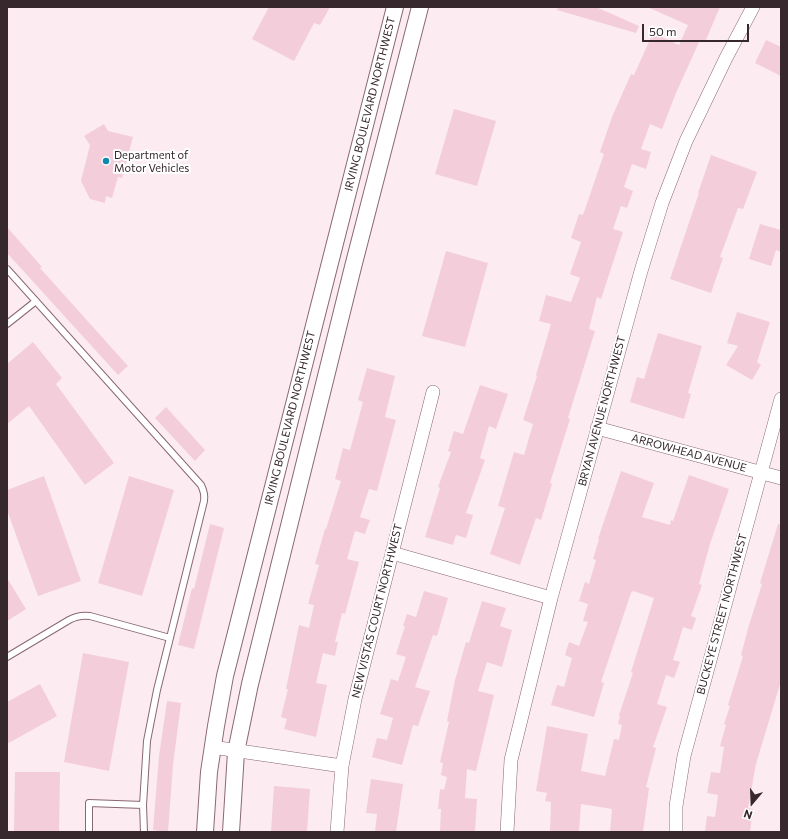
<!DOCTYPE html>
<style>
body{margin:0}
#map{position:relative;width:788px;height:839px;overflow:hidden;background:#fcecf1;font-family:Commissioner,sans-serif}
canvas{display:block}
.frame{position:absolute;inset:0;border:8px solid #36282d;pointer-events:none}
.north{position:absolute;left:732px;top:783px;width:40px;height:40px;-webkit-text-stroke:3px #fff;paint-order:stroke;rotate:199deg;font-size:11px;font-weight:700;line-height:16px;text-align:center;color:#36282d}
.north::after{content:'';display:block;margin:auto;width:14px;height:18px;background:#36282d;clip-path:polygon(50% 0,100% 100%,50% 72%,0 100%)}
.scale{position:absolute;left:642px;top:24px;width:107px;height:18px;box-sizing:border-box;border:2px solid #36282d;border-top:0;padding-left:5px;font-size:12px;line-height:14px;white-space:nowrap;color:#36282d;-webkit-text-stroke:3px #fff;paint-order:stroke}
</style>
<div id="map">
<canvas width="788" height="839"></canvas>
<div class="frame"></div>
<div class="north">N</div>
<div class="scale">50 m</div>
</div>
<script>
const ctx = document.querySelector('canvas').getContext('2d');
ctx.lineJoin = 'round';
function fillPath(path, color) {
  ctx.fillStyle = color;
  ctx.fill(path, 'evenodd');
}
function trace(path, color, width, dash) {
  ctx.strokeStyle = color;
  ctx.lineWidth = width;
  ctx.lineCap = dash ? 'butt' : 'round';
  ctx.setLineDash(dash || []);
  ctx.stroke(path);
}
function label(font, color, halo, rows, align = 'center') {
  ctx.font = font + ' Commissioner,sans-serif';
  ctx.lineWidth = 4;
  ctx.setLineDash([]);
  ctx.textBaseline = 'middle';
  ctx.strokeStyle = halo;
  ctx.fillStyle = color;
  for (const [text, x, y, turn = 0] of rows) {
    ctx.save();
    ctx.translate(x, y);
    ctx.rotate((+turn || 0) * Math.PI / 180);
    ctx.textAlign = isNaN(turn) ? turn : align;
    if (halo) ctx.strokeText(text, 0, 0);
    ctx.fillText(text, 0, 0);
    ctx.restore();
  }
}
fillPath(new Path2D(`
 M269 7H330L320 25 314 23 294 61 252 39Z
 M558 7H596L639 26 636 33 557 10Z
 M647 7H720L705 42 700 40 676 93 662 129 650 124 641 149 651 152 646 169 632 164 624 187 633 191 627 208 621 206 613 229 623 232 601 299 597 297 589 329 595 331 568 418 570 419 550 483 552 484 541 520 536 518 520 565 490 554 505 508 498 506 514 452 524 455 533 424 523 420 537 376 536 375 551 324 539 321 546 295 571 302 580 278 570 274 581 242 571 238 579 214 583 215 604 154 600 152 612 117 631 74 634 75 653 33 679 45 688 25Z
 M766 40 781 47V76L755 63Z
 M454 109 496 121 477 186 435 174Z
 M104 124 108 131 133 137 122 178 118 177 112 198 106 196 105 203 90 199 81 181 90 145 84 136Z
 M711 155 757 172 743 209 738 208 720 257 723 258 711 293 670 279 699 193H698Z
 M760 224 781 230V252L776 250 771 266 749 259Z
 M7 227 42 267 40 268 128 366 118 375 7 253Z
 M446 251 488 263 465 347 422 336Z
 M737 312 770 322 757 362 761 365 752 380 726 365 738 346 727 343Z
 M658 333 702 346 688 393 691 394 684 419 630 402 637 377 644 379Z
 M33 342 62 378 56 384 114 463 85 485 29 406 7 424V364Z
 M367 368 395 376 385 417 396 420 377 491 369 489 360 517 370 520 365 534 355 531 347 559 359 562 345 614 342 613 335 642H338L335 656 323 653 316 683 327 685 316 737 284 729 287 719 281 717 288 689H286L299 625 309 628 314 605 308 604 319 565 315 564 325 529H326L341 481 335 479 343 448 350 450 363 402 358 400Z
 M480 385 508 394 496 429 489 426 480 458 485 460 466 513 473 515 466 538 456 535 453 545 425 537 440 488 438 487 451 452 448 451 454 431 463 434Z
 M166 407 205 450 195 461 155 418Z
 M621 471 654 483 642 517 670 525 671 520 673 521 689 475 729 489 710 544 699 584 702 585 691 616 696 618 692 630 683 627 673 660 680 662 674 678 666 675 657 704 667 707 653 747 656 748 646 787 649 788 643 832H610L612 809 581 804 579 832H550L551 802 545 801 547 793 536 791 547 726 588 734 581 771 605 776 614 739 619 740 622 725 618 724 620 716 619 715 633 673 631 672 654 598 633 591 631 593 601 682 604 683 594 717 551 705 557 685 564 687 572 658 565 655 569 642 579 646 588 622 583 621 588 604 579 601 585 582 589 584 596 560 593 559 599 539H598Z
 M44 476 81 581 38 596 7 510V490Z
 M129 476 174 490 142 596 98 583Z
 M210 524 224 528 194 649 178 645 192 588 194 589Z
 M778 524 781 525V681L756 764 748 808 753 809 750 832H705L707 816 715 817 718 795 707 793 711 772 720 773 724 747 720 746 726 725 724 724 730 706 728 705 743 656 741 655 749 625 762 584 760 583Z
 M7 578 26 609 7 621Z
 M424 591 448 598 437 636 433 635 415 687 430 691 418 726 413 725 402 765 372 757 377 738 387 740 393 718 380 714 391 679 398 681 406 657 396 654 405 626H403L407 614 416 617Z
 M482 601 506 608 500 626 512 630 502 667 487 662 478 691 494 695 476 771 467 769 465 798 477 799 475 832H440L441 809H438L440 789 444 790 447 777 441 775 443 763 440 762 449 722 447 721 455 680 466 642 469 643Z
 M83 653 129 662 109 771 64 762Z
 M40 684 57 716 7 744V702Z
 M167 701 181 703 173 765 168 832 153 830 159 756Z
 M15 772H60L59 832H14Z
 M371 779 403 784 396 832H375L377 814 366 813Z
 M274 786 310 789 307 832H271Z`), '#f3cdda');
const service = new Path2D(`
 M7 269 201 485C204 491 205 495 204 501L157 690 147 741 143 805 144 832
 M7 324 36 301
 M7 657 69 620C76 616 82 615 90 616L170 638
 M89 832V803L143 805`);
const minor = new Path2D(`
 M597 428 781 478
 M392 553 551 598
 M212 747 342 766
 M337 832 342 766 355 699 433 392
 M507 832 511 760 551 598 641 271 662 203 686 141 726 58 753 7
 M676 832V806L684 756 781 399`);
const tertiary = new Path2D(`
 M205 832 209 772 216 726 225 676 395 7
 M231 832 236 752 250 684 353 267 420 7`);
trace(service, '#896873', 8);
trace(minor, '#896873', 14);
trace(tertiary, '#896873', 18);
trace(service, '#fff', 6);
trace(minor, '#fff', 13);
trace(tertiary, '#fff', 16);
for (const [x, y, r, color] of [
 [106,161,4,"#0b8aac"]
]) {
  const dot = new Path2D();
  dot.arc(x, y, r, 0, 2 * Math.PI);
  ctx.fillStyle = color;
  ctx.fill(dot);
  trace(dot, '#fff', 1.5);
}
label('11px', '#36282d', '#fff', [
 ["IRVING BOULEVARD NORTHWEST",370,104,-76],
 ["BRYAN AVENUE NORTHWEST",602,411,-75],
 ["IRVING BOULEVARD NORTHWEST",290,418,-76],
 ["ARROWHEAD AVENUE",689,453,15],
 ["NEW VISTAS COURT NORTHWEST",377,611,-76],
 ["BUCKEYE STREET NORTHWEST",722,614,-75]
]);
label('11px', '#36282d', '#fff', [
 ["Department of",114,155],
 ["Motor Vehicles",114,168]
], 'left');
</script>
